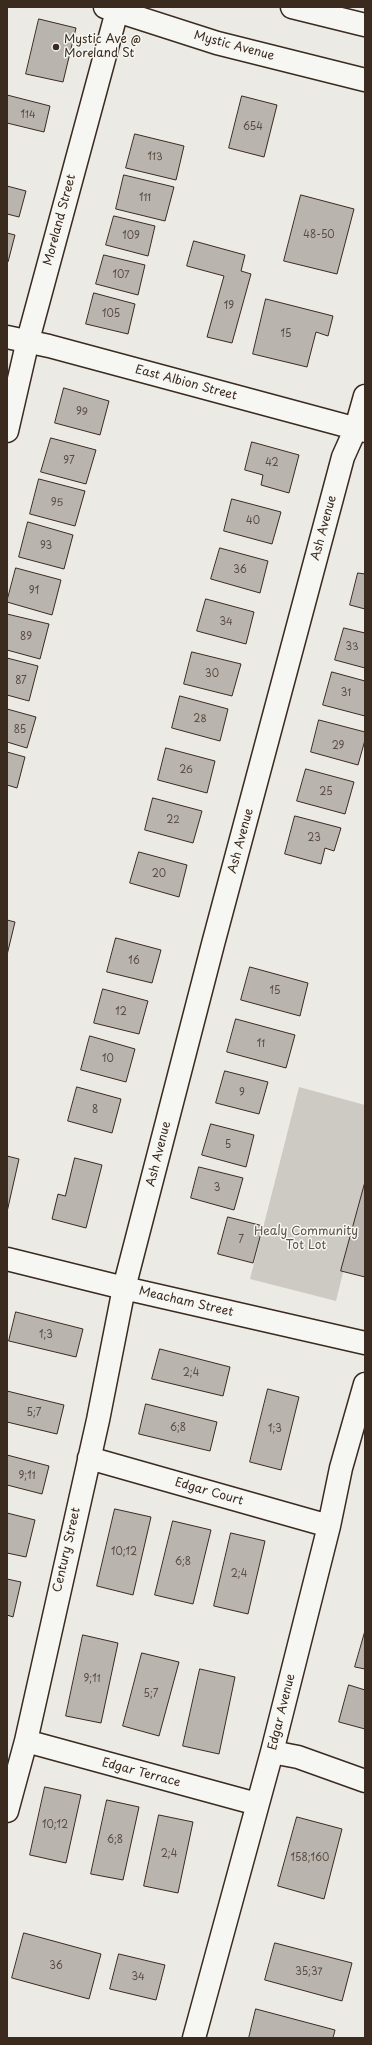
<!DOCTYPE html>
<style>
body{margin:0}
#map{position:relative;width:372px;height:2045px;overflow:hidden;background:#ebeae5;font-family:"Playpen Sans",sans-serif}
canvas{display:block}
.frame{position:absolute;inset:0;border:8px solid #3b2a1e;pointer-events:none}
</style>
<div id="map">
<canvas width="372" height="2045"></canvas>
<div class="frame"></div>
</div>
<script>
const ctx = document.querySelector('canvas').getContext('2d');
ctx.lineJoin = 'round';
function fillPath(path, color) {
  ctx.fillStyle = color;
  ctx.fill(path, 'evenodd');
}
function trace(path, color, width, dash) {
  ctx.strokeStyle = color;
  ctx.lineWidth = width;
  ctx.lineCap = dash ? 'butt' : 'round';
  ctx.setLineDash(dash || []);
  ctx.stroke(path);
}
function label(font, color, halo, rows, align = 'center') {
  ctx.font = font + ' "Playpen Sans",sans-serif';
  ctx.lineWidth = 3;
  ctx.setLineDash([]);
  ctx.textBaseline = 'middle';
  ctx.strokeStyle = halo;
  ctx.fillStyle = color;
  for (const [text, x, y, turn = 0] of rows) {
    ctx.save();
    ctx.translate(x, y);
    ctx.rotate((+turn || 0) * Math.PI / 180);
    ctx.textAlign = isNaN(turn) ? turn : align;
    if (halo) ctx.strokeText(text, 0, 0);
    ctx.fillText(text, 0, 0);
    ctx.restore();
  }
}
fillPath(new Path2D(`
 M299 1087 365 1105V1182L336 1301 250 1279Z`), '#cdcac4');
const building = new Path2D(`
 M39 19 76 28 63 82 26 74Z
 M7 95 50 106 44 132 7 123Z
 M242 96 277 105 264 157 229 148Z
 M135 134 184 146 176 180 126 168Z
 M124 175 174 187 165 221 116 209Z
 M7 186 26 191 19 217 7 214Z
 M301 195 354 209 337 274 284 261Z
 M114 216 155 226 148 256 106 245Z
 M7 233 15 235 8 262 7 261Z
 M194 241 245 255 241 271 251 274 232 343 207 337 224 276 187 266Z
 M104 255 145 265 138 295 96 284Z
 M94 293 135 304 128 334 86 324Z
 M266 299 333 316 328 336 316 332 307 367 253 354Z
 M64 388 109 401 100 435 55 423Z
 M51 438 96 450 86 484 41 472Z
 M252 442 299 455 289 493 261 485 263 475 245 470Z
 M39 479 85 491 75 526 30 514Z
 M232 499 281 512 272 544 224 531Z
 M28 522 73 535 64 569 19 557Z
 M220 548 268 561 260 593 211 579Z
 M16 568 61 580 52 615 7 602Z
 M358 573 365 574V609L350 605Z
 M206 599 254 612 246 644 197 631Z
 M7 614 49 624 40 659 7 650Z
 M344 628 365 633V668L335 660Z
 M192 652 241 664 232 696 184 684Z
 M7 658 38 666 29 701 7 695Z
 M332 672 365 681V716L323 705Z
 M180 696 228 709 220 741 172 728Z
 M7 709 36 717 27 748 7 742Z
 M319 720 365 732V740L358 765 311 752Z
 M166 748 215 761 207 793 158 780Z
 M7 752 25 757 17 788 7 785Z
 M306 769 354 782 345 814 297 801Z
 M153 798 202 811 193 843 145 830Z
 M295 816 341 828 334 851 325 848 321 864 285 854Z
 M139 852 187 865 179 897 130 883Z
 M7 920 15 922 7 955Z
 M116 938 161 950 152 983 107 972Z
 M250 967 308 983 300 1016 241 1000Z
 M103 989 148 1001 139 1034 94 1023Z
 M236 1019 295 1035 286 1068 227 1052Z
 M90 1036 135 1049 126 1082 81 1070Z
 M225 1071 268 1082 259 1114 216 1103Z
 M77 1087 121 1099 112 1133 68 1121Z
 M211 1124 254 1135 246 1167 202 1155Z
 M7 1156 19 1159 7 1212Z
 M75 1158 102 1165 86 1228 52 1219 58 1194 65 1196Z
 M199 1167 243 1178 234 1210 191 1198Z
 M365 1182V1277L341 1271Z
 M228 1217 263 1226 253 1263 218 1254Z
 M16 1312 83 1329 76 1357 9 1341Z
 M160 1349 230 1367 223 1396 152 1379Z
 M268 1389 299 1397 281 1470 250 1462Z
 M7 1391 64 1405 57 1434 7 1422Z
 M146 1404 217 1422 210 1451 139 1434Z
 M7 1455 49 1466 42 1494 7 1485Z
 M115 1509 151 1517 133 1595 97 1586Z
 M7 1513 35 1520 26 1557 7 1553Z
 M173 1521 211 1530 193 1604 155 1595Z
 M231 1533 265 1541 248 1614 214 1606Z
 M7 1579 21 1582 13 1617 7 1615Z
 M365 1631V1669L355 1667Z
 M83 1635 118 1643 101 1723 66 1716Z
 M142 1653 179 1662 159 1736 123 1726Z
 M200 1669 235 1677 219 1754 183 1746Z
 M349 1685 365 1690V1729L339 1722Z
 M45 1787 81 1795 66 1863 30 1855Z
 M107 1800 139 1807 123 1880 91 1874Z
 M159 1815 193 1822 178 1893 144 1886Z
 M297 1817 342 1829 324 1899 278 1886Z
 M24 1933 101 1954 89 1999 12 1978Z
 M275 1943 352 1963 342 2001 265 1980Z
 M119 1954 165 1965 156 2000 110 1989Z
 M256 2009 335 2030 333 2038H249Z`);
fillPath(building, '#bab4ae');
trace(building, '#3b2a1e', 1);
const minor = new Path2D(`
 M7 337 49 346 365 431
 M7 1259 124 1288 365 1343
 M89 1458 329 1526
 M26 1741 257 1804
 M272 1752 298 1757 365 1781
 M7 1811 26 1741 98 1420 124 1288 213 944 343 457 356 428 365 396
 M194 2038 272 1752 329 1526 341 1468 365 1384`);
const tertiary = new Path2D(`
 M7 431 28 340 117 11`);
const secondary = new Path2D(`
 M105 7 217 43 365 80
 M292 7 365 25`);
trace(minor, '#3b2a1e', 25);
trace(tertiary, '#3b2a1e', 25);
trace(secondary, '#3b2a1e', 25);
trace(minor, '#f6f6f2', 22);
trace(tertiary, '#f6f6f2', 22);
trace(secondary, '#f6f6f2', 22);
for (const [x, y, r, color] of [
 [56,47,4,"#3b2a1e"]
]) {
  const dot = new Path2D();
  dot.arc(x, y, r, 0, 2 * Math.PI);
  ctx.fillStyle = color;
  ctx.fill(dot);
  trace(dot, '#f6f6f2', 1.5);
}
label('10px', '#5b4c42', null, [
 ["114",28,115],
 ["654",253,127],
 ["113",155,157],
 ["111",145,198],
 ["48-50",319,235],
 ["109",131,236],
 ["107",121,275],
 ["19",229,306],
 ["105",111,314],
 ["15",286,334],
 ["99",82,412],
 ["97",69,461],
 ["42",272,463],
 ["95",57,503],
 ["40",253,521],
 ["93",46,546],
 ["36",240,570],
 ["91",34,591],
 ["34",226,622],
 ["89",26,637],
 ["33",352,647],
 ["30",212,674],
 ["87",21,681],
 ["31",346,693],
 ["28",200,719],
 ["85",20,730],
 ["29",338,746],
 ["26",186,770],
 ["25",326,792],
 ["22",173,820],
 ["23",314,838],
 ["20",159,874],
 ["16",134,961],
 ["15",275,991],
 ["12",121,1012],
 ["11",261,1044],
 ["10",108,1059],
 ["9",242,1093],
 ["8",95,1110],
 ["5",228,1145],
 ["3",217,1188],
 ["7",241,1240],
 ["1;3",46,1335],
 ["2;4",191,1373],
 ["5;7",34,1413],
 ["6;8",178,1428],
 ["1;3",275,1429],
 ["9;11",27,1476],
 ["10;12",124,1552],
 ["6;8",183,1562],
 ["2;4",239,1574],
 ["9;11",92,1679],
 ["5;7",151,1694],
 ["10;12",55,1825],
 ["6;8",115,1840],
 ["2;4",169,1854],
 ["158;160",310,1858],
 ["36",56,1966],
 ["35;37",309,1972],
 ["34",138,1977]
]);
label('12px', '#3b2a1e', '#f6f6f2', [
 ["Mystic Ave @",64,40],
 ["Moreland St",64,54]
], 'left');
label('12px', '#3b2a1e', '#f6f6f2', [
 ["Mystic Avenue",234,46,15],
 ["Moreland Street",60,220,-75],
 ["East Albion Street",186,383,15],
 ["Ash Avenue",324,528,-75],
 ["Ash Avenue",241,841,-75],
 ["Ash Avenue",159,1154,-76],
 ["Meacham Street",186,1302,13],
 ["Edgar Court",209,1492,16],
 ["Century Street",67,1550,-77],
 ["Edgar Avenue",282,1712,-76],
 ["Edgar Terrace",141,1773,15]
]);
label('12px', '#605248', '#f6f6f2', [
 ["Healy Community",306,1232],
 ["Tot Lot",306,1246]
]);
</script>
